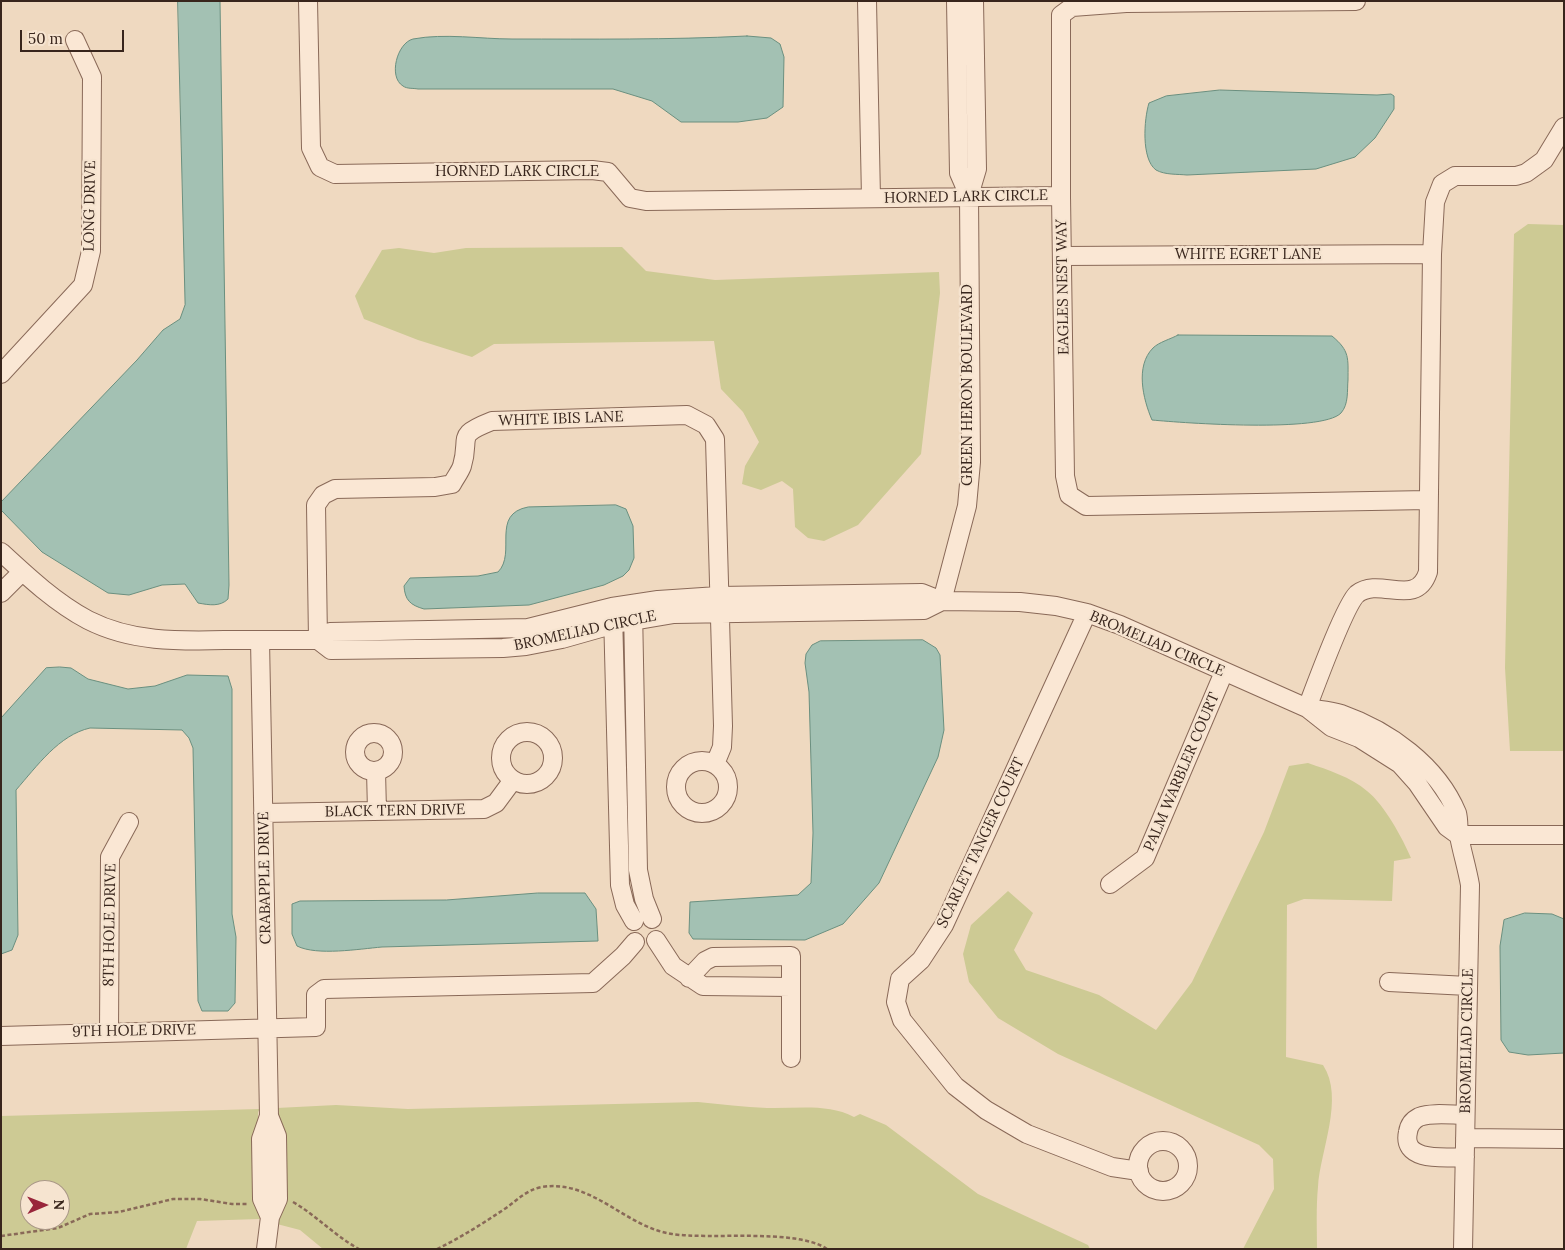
<!DOCTYPE html>
<style>
body{margin:0}
#map{position:relative;width:1565px;height:1250px;overflow:hidden;background:#efd9c0;font-family:Lora,serif}
canvas{display:block}
.frame{position:absolute;inset:0;border:2px solid #38251c;pointer-events:none}
.north{position:absolute;left:20px;top:1180px;width:50px;height:50px;box-sizing:border-box;background:#f6e4d0;border:1px solid #aa9888;border-radius:50%;rotate:89deg;font-size:14px;font-weight:700;line-height:20px;text-align:center;color:#38251c}
.north::after{content:'';display:block;margin:auto;width:18px;height:22px;background:#99263b;clip-path:polygon(50% 0,100% 100%,50% 72%,0 100%)}
.scale{position:absolute;left:20px;top:30px;width:104px;height:22px;box-sizing:border-box;border:2px solid #38251c;border-top:0;padding-left:6px;font-size:15px;line-height:18px;white-space:nowrap;color:#38251c;-webkit-text-stroke:4px #f6e4d0;paint-order:stroke}
</style>
<div id="map">
<canvas width="1565" height="1250"></canvas>
<div class="frame"></div>
<div class="north">N</div>
<div class="scale">50 m</div>
</div>
<script>
const ctx = document.querySelector('canvas').getContext('2d');
ctx.lineJoin = 'round';
function fillPath(path, color) {
  ctx.fillStyle = color;
  ctx.fill(path, 'evenodd');
}
function trace(path, color, width, dash) {
  ctx.strokeStyle = color;
  ctx.lineWidth = width;
  ctx.lineCap = dash ? 'butt' : 'round';
  ctx.setLineDash(dash || []);
  ctx.stroke(path);
}
function label(font, color, halo, rows, align = 'center') {
  ctx.font = font + ' Lora,serif';
  ctx.lineWidth = 4.5;
  ctx.setLineDash([]);
  ctx.textBaseline = 'middle';
  ctx.strokeStyle = halo;
  ctx.fillStyle = color;
  for (const [text, x, y, turn = 0] of rows) {
    ctx.save();
    ctx.translate(x, y);
    ctx.rotate((+turn || 0) * Math.PI / 180);
    ctx.textAlign = isNaN(turn) ? turn : align;
    if (halo) ctx.strokeText(text, 0, 0);
    ctx.fillText(text, 0, 0);
    ctx.restore();
  }
}
fillPath(new Path2D(`
 M1528 224 1564 225V751H1510L1505 668 1514 234Z
 M622 247 646 271 715 280 939 272 940 293 921 454 858 525 824 541 808 538 795 527 793 489 782 481 761 490 742 484 745 466 759 442 743 412 721 389 714 341 494 344 472 357 418 340 364 319 355 296 382 250 399 248 434 253 466 248Z
 M1308 763C1328 770 1351 777 1367 791 1384 804 1403 839 1411 858L1394 861 1392 901 1304 899 1287 905 1286 1057 1323 1065C1345 1098 1320 1151 1318 1187 1316 1207 1317 1228 1317 1249H1243L1274 1189 1273 1159 1259 1145 1058 1054 998 1018 969 982 963 954 971 925 1008 891 1033 913 1014 950 1026 970 1099 995 1156 1030 1192 982 1264 832 1289 766Z
 M698 1102C721 1104 744 1107 767 1108 796 1109 827 1103 854 1117L860 1114 886 1125 978 1194 1088 1245 1090 1249H323L300 1230 277 1224 286 1199 285 1136 277 1116 279 1112 277 1108 336 1105 408 1109Z
 M260 1109 258 1112 260 1219 197 1221 186 1249H1V1116ZM30 1190H60V1220H30Z`), '#cdca94');
const water = new Path2D(`
 M178 1H220L229 585 228 599C220 607 209 605 198 603L185 584 162 585 129 595 108 593 42 552 1 510V502L137 360 163 330 180 319 185 305Z
 M747 36 771 38 780 44 784 57 783 107 767 118 738 122H681L652 101 613 89H418C413 88 407 89 403 86 388 77 397 43 413 39 445 33 480 39 512 39 590 39 668 40 747 36Z
 M1220 90 1377 95 1391 94 1394 96V109L1375 138 1355 157 1316 169 1187 175C1177 174 1165 175 1156 170 1141 159 1144 119 1149 103L1166 96Z
 M1178 335 1332 336C1350 351 1348 358 1348 380 1347 390 1349 404 1341 413 1322 433 1183 423 1152 420 1143 399 1135 366 1153 348 1159 342 1171 339 1178 335Z
 M616 505 626 509 633 526 634 558 629 570 623 576 604 585 529 605 424 609C410 605 405 600 404 586L410 578 478 576 498 572C517 553 490 514 528 507Z
 M923 640 936 648 940 655 944 730 938 757 879 883 843 924 805 940 693 939 689 933 690 902 798 895 811 883 813 833 809 692 805 663 806 654 812 645 820 641Z
 M60 667 71 668 88 679 128 689 155 686 187 675 228 676 232 689V914L236 937 235 1003 228 1011H202L198 1001 193 748 189 738 182 730 90 728C59 735 37 766 16 790L18 935 12 950 1 954V718L46 668Z
 M538 893H585L596 909 598 941 382 947C359 949 317 956 297 946L292 934V904L300 901 446 900Z
 M1525 913 1552 914 1564 919V1053L1528 1055 1509 1052 1501 1040 1500 946 1504 920Z`);
fillPath(water, '#a3c1b3');
trace(water, '#6a8f7f', 1);
const minor = new Path2D(`
 M308 1 311 148 320 167 335 174 592 170 608 172 630 198 646 201 1061 196
 M867 1 871 198
 M956 1 959 173 969 196
 M1356 1 1126 3 1072 7 1061 15V196L1065 476 1069 495 1086 506 1428 500
 M1063 256 1432 254
 M1 374 83 285 91 251 92 77 75 40
 M1 552C28 577 56 603 88 620 133 643 181 641 230 640 259 640 288 640 318 640L331 650 503 648 526 646 562 639 615 624 674 614 924 610 942 601
 M1 593 22 572
 M942 601 967 506 971 462 969 196 977 169 974 1
 M633 609 638 870 644 899 652 919
 M613 613 620 885 625 905 634 921
 M1087 613 944 925 921 960 900 979 896 1002 902 1020 955 1086 986 1110 1027 1134 1112 1167 1139 1171
 M260 640 269 1116 261 1139 262 1199 270 1217
 M318 640 330 632 528 628 612 607 658 600 718 596 922 593 942 601 1020 602 1056 606 1087 613 1120 625 1307 708C1318 710 1330 710 1341 714 1389 731 1437 765 1457 813 1459 820 1458 829 1459 836 1462 852 1467 868 1470 885L1463 1249
 M318 640 316 505 323 495 335 489 435 487 452 484C455 478 460 472 462 466 471 436 454 436 492 421L687 415 706 425 715 439 723 726 722 747 715 764
 M1307 708C1315 687 1345 605 1357 594 1380 576 1416 609 1428 572L1432 254 1435 202 1442 184 1455 176H1516L1526 173 1544 160 1564 127
 M1307 708 1331 727 1359 738 1400 764 1417 783 1447 827 1458 835
 M501 758a26 26 0 1 1 52 0a26 26 0 1 1-52 0Z
 M355 752a19 19 0 1 1 38 0a19 19 0 1 1-38 0Z
 M676 787a26 26 0 1 1 52 0a26 26 0 1 1-52 0Z
 M376 771 377 811
 M263 813 484 809 496 803 513 780
 M1458 835H1564
 M1110 884 1145 858 1224 672
 M656 940 673 966 703 986 791 987
 M689 978 705 961 713 957 791 956V1058
 M1389 982 1468 986
 M109 1031 110 857 129 822
 M1 1036 316 1027V995L324 989 593 983 623 956 635 942
 M1465 1138 1564 1139
 M1138 1166a25 25 0 1 1 50 0a25 25 0 1 1-50 0Z
 M1465 1157C1447 1157 1401 1163 1408 1132 1409 1125 1413 1120 1419 1117 1432 1112 1452 1115 1465 1115
 M266 1249 270 1217 278 1199 277 1136 269 1116`);
trace(minor, '#896958', 20);
trace(new Path2D(`
 M293 1202C317 1216 335 1236 359 1249
 M1 1236 58 1228 90 1214 119 1212 173 1199H200L232 1204H248
 M437 1249C460 1238 482 1224 503 1210 516 1202 525 1190 542 1187 592 1179 625 1227 672 1234 711 1240 796 1228 827 1249`), '#896958', 2.5, [4, 2.5]);
trace(minor, '#fae7d4', 18);
label('15px', '#38251c', '#f6e4d0', [
 ["HORNED LARK CIRCLE",517,172],
 ["HORNED LARK CIRCLE",966,197,-1],
 ["LONG DRIVE",90,206,-89],
 ["WHITE EGRET LANE",1248,255],
 ["EAGLES NEST WAY",1063,287,-91],
 ["GREEN HERON BOULEVARD",968,385,-90],
 ["WHITE IBIS LANE",561,419,-2],
 ["BROMELIAD CIRCLE",585,631,-12],
 ["BROMELIAD CIRCLE",1157,644,23],
 ["PALM WARBLER COURT",1182,772,-67],
 ["BLACK TERN DRIVE",395,811,-1],
 ["SCARLET TANGER COURT",981,843,-65],
 ["CRABAPPLE DRIVE",265,878,-91],
 ["8TH HOLE DRIVE",110,925,-89],
 ["9TH HOLE DRIVE",134,1031,-1],
 ["BROMELIAD CIRCLE",1467,1041,-89]
]);
</script>
